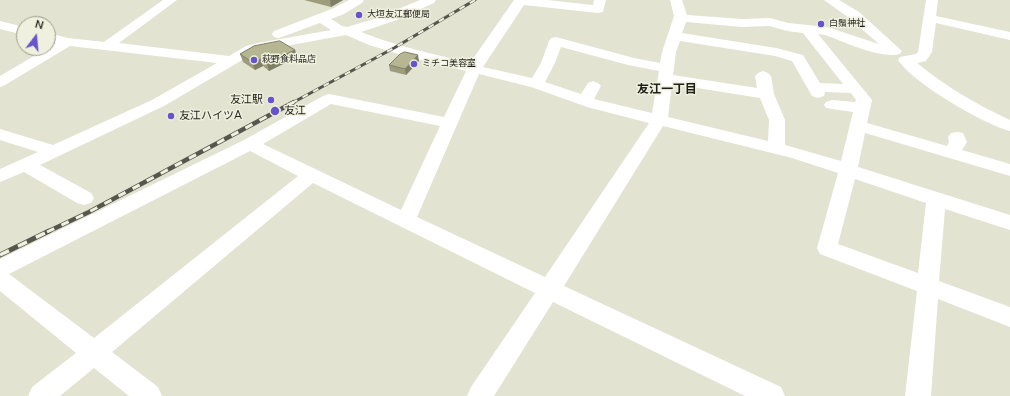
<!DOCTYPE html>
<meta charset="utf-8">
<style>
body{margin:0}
#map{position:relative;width:1010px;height:396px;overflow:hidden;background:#e2e3d1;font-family:"Nunito Sans",sans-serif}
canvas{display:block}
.north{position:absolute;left:16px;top:16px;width:40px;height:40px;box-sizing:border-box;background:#eff0de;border:1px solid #9c9c8f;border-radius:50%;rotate:16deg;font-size:11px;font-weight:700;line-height:16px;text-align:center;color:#1f1f19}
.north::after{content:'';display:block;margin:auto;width:14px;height:18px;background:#6654cd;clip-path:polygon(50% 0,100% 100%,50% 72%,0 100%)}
</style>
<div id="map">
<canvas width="1010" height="396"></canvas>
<div class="north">N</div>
</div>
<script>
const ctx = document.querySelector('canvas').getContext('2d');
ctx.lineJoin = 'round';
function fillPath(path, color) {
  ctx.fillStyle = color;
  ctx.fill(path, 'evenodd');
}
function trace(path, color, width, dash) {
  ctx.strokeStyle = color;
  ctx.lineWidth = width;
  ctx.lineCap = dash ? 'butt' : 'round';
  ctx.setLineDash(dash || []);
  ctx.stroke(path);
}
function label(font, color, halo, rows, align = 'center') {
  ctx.font = font + ' "Nunito Sans","Noto Sans JP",sans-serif';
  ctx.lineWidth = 3;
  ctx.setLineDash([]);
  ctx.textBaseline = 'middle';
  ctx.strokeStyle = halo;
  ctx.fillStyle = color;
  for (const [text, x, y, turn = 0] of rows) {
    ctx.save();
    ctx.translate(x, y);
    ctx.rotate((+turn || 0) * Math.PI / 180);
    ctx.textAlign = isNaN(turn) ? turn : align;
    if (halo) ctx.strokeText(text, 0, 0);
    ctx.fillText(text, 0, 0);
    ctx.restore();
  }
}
fillPath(new Path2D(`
 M163 0H177L119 43 229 56 246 46 258 43 331 30 320 23 279 38 274 37 272 34 274 31 334 8 349 0H364L362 3 344 14 331 19 342 26 347 27 374 19 420 0H436L434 3 394 21 361 32C396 46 433 54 470 63L514 0H547L593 5 594 0H606L603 12 598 13 524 5 483 67 532 78 541 63 549 41 551 38 556 37 634 58 660 63 662 52 674 16 670 0H682L687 15 742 19 770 18 788 23 827 27 879 44 849 18 824 0H839L859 12 902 51 900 54C879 59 845 42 825 35L818 34 872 100 867 123 947 146 949 142 948 137 951 133 957 132 963 133 967 142 962 150 1010 164V176L865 133 858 167 1010 215V230L945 209 939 281 1010 307V327L938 299 931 396H905L917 291 820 254 817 248 838 173 792 158 663 126 564 286 781 387 785 396H745L553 302 494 396H467L471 387 535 293 313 183 112 352 158 387 162 396H129L94 368 60 396H28L32 387 76 353 0 291V259L244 140 323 96 329 94 444 117 466 71 405 56 369 45 346 35 264 50 256 52 164 106 40 165 91 193 94 198 91 203 84 205 77 203 24 172 0 182V169L38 152 0 140V129L53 145 152 100 217 63 70 46 5 85 0 87V76L56 43 48 41V33L68 38 104 42ZM686 22 742 27 769 26 787 31 803 33 843 84 820 83 803 55 776 48 682 33ZM680 41 775 56 792 61 812 96 818 98 824 96 825 92 851 93 856 100 855 102 832 100 826 102 824 105 826 108 853 112 841 161 785 145V120L774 94 771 76 768 73 763 71 758 73 755 76 757 88 673 75 676 52ZM561 47 628 65 659 71 652 113 594 99 601 86 598 83 593 81 588 83 581 94 545 82 555 63ZM479 74 531 87 587 107 649 123 545 277 417 217ZM672 84 760 98 769 120 768 141 668 117ZM331 104 440 126 401 210 263 144ZM250 151 298 176 94 338 9 274ZM855 179 926 203 918 273 838 244Z
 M926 0H938L936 16 1010 32V40L936 23 932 52 926 61 917 63C948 88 974 103 1010 120V131C983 124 913 83 898 60L900 57 916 54 918 52Z
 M0 21 24 27V35L0 29Z`), '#fff');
const railFar2 = new Path2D(`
 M292 103 394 48 475 0`);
const railFar1 = new Path2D(`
 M47 232 89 212 294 102`);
const rail = new Path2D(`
 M0 255 49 231`);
trace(railFar2, '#55564c', 3);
trace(railFar1, '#55564c', 4.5);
trace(rail, '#55564c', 5);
trace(railFar2, '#eff0de', 2, [6]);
trace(railFar1, '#eff0de', 3, [8]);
trace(rail, '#eff0de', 3.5, [10]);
fillPath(new Path2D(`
 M304 0H343L331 7Z
 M295 50 297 57 269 71 263 66 255 70 243 62 240 54Z
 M419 61 406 75 390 71 389 65Z`), '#9d9d7e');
fillPath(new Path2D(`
 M330 0H343L331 7Z
 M295 50 297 57 269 71 267 63Z
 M418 55 419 61 406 75 405 69Z
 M260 59 263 66 255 70 252 62Z`), '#7f7f66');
const building = new Path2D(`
 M280 41 295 50 267 63 260 59 252 62 240 54 254 46Z
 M405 52 418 55 405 69 389 65 400 54Z`);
fillPath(building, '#b6b692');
trace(building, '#7f7f66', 1);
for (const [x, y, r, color] of [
 [359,15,4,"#6654cd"],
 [821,24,4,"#6654cd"],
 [254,60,4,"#6654cd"],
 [414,64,4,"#6654cd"],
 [271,100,4,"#6654cd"],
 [275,111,5,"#6654cd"],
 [171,116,4,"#6654cd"]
]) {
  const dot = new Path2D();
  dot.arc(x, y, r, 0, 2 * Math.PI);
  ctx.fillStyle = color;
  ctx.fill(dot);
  trace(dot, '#eff0de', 1.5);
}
label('9px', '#1f1f19', '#eff0de', [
 ["大垣友江郵便局",367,15],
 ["白鬚神社",829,24],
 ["萩野食料品店",262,60],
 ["ミチコ美容室",422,64]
], 'left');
label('11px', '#1f1f19', '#eff0de', [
 ["友江駅",263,100,"right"],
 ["友江",284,111],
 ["友江ハイツA",179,116]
], 'left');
label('bold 12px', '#1f1f19', '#eff0de', [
 ["友江一丁目",667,90]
]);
</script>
